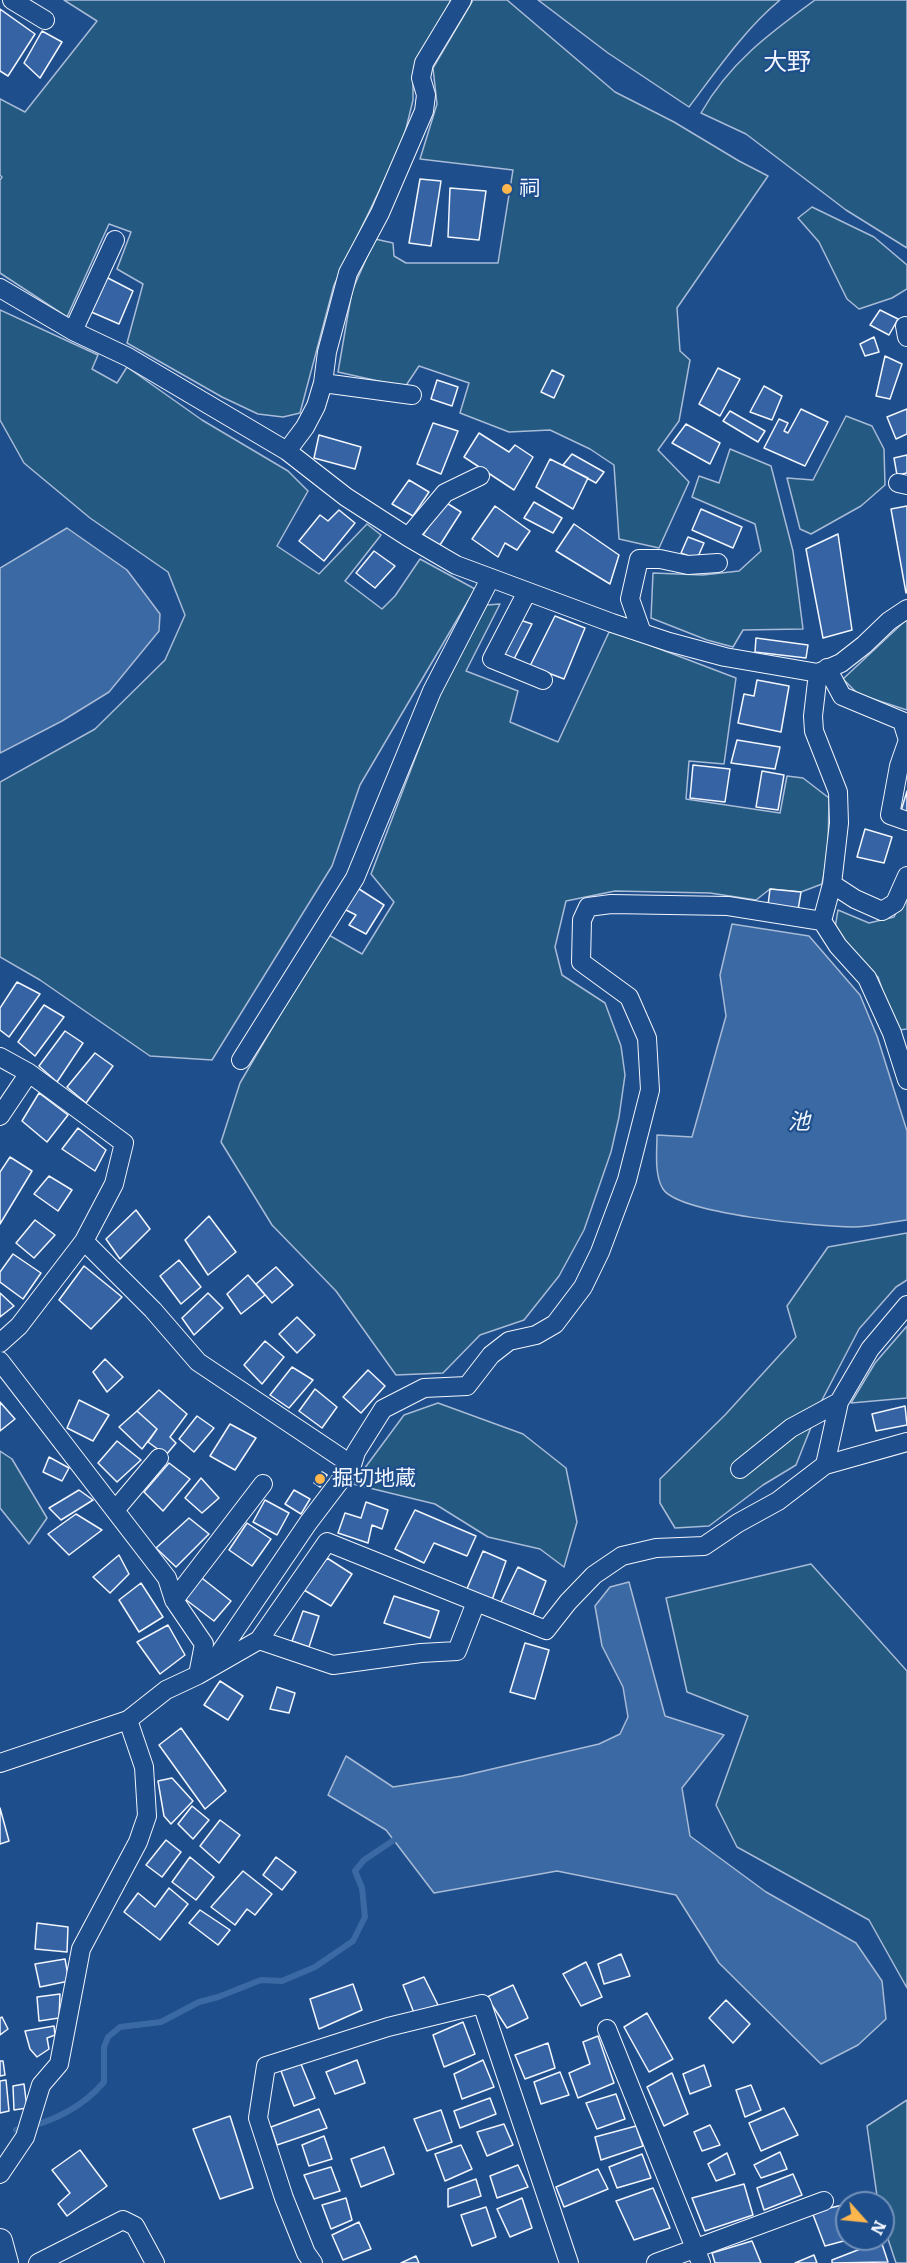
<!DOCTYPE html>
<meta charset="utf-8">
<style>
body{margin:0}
#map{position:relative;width:907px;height:2263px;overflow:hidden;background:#1f4e8c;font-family:Literata,serif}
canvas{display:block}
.north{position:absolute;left:835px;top:2191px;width:60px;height:60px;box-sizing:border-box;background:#1f4e8c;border:2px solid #7391ba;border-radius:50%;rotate:117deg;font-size:16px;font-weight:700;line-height:24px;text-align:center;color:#f2f6ff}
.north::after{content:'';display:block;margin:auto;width:21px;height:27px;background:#ffb74d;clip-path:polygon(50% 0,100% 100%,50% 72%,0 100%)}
</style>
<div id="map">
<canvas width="907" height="2263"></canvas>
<div class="north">N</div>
</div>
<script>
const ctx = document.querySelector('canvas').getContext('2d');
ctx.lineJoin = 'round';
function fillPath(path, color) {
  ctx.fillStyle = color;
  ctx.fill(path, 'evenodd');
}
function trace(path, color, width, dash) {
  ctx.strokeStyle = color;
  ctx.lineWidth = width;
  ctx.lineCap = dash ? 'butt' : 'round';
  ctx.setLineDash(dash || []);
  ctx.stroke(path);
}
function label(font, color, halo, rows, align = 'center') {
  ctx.font = font + ' Literata,"Noto Sans JP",serif';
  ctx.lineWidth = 4.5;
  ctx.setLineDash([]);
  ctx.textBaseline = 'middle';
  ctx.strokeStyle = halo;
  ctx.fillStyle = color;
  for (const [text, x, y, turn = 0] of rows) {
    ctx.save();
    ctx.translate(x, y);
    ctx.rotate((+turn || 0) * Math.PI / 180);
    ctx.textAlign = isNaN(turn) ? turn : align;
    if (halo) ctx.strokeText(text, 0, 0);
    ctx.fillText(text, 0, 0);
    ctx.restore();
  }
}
const green = new Path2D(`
 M64 0H451L413 74V100L403 141 334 285 300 413 283 417 258 414 222 397 127 343 143 284 117 269 131 232 109 224 67 317 0 273V180L2 177 0 175V99L25 112 97 21Z
 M473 0H507L615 92 674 122 739 161 768 176 677 308 680 351 690 360 679 421 658 450 689 482 659 548 619 539 614 465 590 449 550 430 509 432 460 413 469 383 419 366 405 387 338 372 352 291 375 239 393 243 394 256 406 263H498L513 170 420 159 437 104 433 68Z
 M538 0H780C744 30 717 70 689 107L608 53Z
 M815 0H907V248L846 210 746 134 701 113C729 63 770 33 815 0Z
 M812 207 874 237 907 265V289L892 298 859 309 847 299 819 242 798 218Z
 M0 310 98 355 92 369 117 383 127 367 202 420 288 471 308 491 277 546 319 574 367 524 381 535 345 581 382 609 395 596 420 559 475 589 360 785 332 866 212 1060 150 1056 40 980 0 957V782L95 729 165 660 185 615 168 572 90 518 24 463 0 420Z
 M846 416 872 426 884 449 885 485 861 506 811 534 800 529 787 478 813 480Z
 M730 449 771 466 793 551 803 629 743 630 733 647 707 640 651 618 653 573 703 575 739 571 761 551 755 524 692 497 699 476 719 483Z
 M500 604 466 671 518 691 510 722 558 742 610 630 736 678 724 764 689 761 686 799 780 813 787 776 803 778 829 798 828 852 822 884 801 892 770 889 756 900 710 893 615 891 566 901 555 947 562 975 605 1003 621 1046 625 1075 619 1117 611 1152 584 1230 559 1276 524 1320 480 1335 443 1373 396 1375 336 1291 272 1225 221 1142 240 1083 327 934 362 954 394 902 371 874 442 688 487 605Z
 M907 619V710L858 694 843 679Z
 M907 891V1029L899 1030 895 1028 878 977 844 947 835 928 838 910 869 923 894 917Z
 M907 1233V1280L896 1287 859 1329 821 1402 796 1465 763 1485 709 1526 675 1528 660 1503V1479L725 1415 796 1337 787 1306 828 1247Z
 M907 1326V1398L851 1403 875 1363Z
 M438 1403 523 1434 566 1468 577 1522 564 1567 540 1549 488 1537 435 1504 353 1484 404 1415Z
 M0 1451 12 1459 47 1518 29 1544 0 1508Z
 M811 1564 907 1671V1988L869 1920 737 1847 716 1805 748 1716 687 1692 666 1598Z
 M907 2100V2263H896L883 2224V2203H878L867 2126Z`);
fillPath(green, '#245a82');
trace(green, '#a8bbd7', 1.5);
const water = new Path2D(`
 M67 528 127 570 160 614 159 631 109 692 62 721 0 753V568Z
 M732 924 809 936 860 995 877 1036 907 1131V1220C889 1222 871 1227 853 1227 821 1227 679 1214 663 1189 654 1175 657 1151 657 1135L692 1137 726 1016 720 975Z
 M629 1582 665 1716 724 1735 682 1788 690 1836 766 1892 856 1943 882 1981 886 2019 858 2045 821 2064 719 1963 676 1895 557 1871 434 1893 386 1830 328 1795 346 1756 393 1787 462 1776 599 1744 620 1734 628 1717 623 1687 602 1646 595 1606 610 1587Z`);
fillPath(water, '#3b69a3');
trace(water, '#a8bbd7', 1.5);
trace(new Path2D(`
 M16 2130C50 2123 82 2108 104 2082V2047L108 2037 120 2027 161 2022 199 2002 218 1997 261 1980 282 1981 315 1967 353 1941 365 1917 362 1888 355 1871 364 1860 394 1840`), '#3b69a3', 6);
const building = new Path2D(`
 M0 9 35 34 8 76 0 71Z
 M42 31 62 42 40 78 24 63Z
 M420 179 441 181 431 246 409 243Z
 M450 188 486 191 479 240 448 237Z
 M106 277 133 291 119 324 89 311Z
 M880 310 898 319 889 335 870 325Z
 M874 337 879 352 865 356 860 344Z
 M885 356 902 364 890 399 876 396Z
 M718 368 740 379 720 416 699 404Z
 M552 370 564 376 554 398 541 392Z
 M437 380 458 387 452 406 431 399Z
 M764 386 782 396 772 420 750 412Z
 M801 409 828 422 805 466 764 448 779 419 788 423 784 431 788 433Z
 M907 409V434L896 439 887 417Z
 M730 411 765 431 758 442 723 421Z
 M433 423 458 431 441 474 417 464Z
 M686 424 720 443 710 464 672 443Z
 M479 433 509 452 515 445 533 457 514 490 464 457Z
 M319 435 361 447 355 469 314 458Z
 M572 454 604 472 596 483 563 465Z
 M907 455V473L897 475 894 458Z
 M550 459 588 478 573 509 536 487Z
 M409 480 429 492 413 516 392 504Z
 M445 502 461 512 440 545 423 535Z
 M534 502 562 518 553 533 524 518Z
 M495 506 530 531 517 550 505 543 498 557 472 539Z
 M907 506V592L906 593 891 509Z
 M701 509 742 527 733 548 692 530Z
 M339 510 355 523 324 561 299 541 320 515 328 521Z
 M574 524 619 555 610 584 556 551Z
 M838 534 852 630 823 638 806 549Z
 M688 537 704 543 697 559 681 553Z
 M374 551 395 566 375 588 356 573Z
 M555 616 585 628 564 679 530 666Z
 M517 619 532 624 514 659 500 652Z
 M756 638 808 645 806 658 755 652Z
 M757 680 789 686 781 732 738 723 744 694 754 696Z
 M737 740 780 747 775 769 731 763Z
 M693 765 730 769 725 802 690 798Z
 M762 771 784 775 778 810 756 807Z
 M907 791V813L901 811Z
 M865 829 892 837 884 863 857 857Z
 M356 887 384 905 366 934 349 925 356 915 342 908Z
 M770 889 801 892 798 910 768 905Z
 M17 982 40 994 9 1037 0 1030V1008Z
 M44 1005 64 1017 35 1056 18 1042Z
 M65 1031 83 1043 57 1082 39 1066Z
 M95 1053 113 1066 86 1103 67 1087Z
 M39 1093 68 1115 47 1142 22 1121Z
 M78 1128 106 1150 95 1171 62 1149Z
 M10 1157 32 1171 0 1224V1172Z
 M49 1176 72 1190 58 1211 34 1194Z
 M136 1210 150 1229 120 1259 106 1239Z
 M209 1216 236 1252 208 1275 185 1240Z
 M35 1220 55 1235 34 1258 16 1243Z
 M13 1254 41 1273 23 1299 0 1282V1272Z
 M179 1260 201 1287 181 1304 160 1276Z
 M84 1266 122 1297 91 1329 59 1300Z
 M276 1267 293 1285 272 1303 256 1284Z
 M248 1275 265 1295 241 1314 227 1294Z
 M0 1293 14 1306 0 1317Z
 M208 1293 223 1308 194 1335 182 1318Z
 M297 1317 315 1335 297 1353 279 1334Z
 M265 1341 284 1357 262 1384 244 1365Z
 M105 1359 123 1377 107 1392 93 1372Z
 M292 1367 313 1380 289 1408 270 1395Z
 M368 1370 385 1386 361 1413 343 1397Z
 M315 1389 337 1407 322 1428 299 1411Z
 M159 1390 187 1414 170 1437 176 1443 166 1455 148 1442 157 1429 137 1411Z
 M79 1400 109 1415 93 1441 67 1428Z
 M0 1402 15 1419 0 1431Z
 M905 1406 907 1425 876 1431 872 1414Z
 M137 1411 157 1429 142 1449 119 1427Z
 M197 1416 214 1428 194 1452 179 1439Z
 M230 1424 256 1438 235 1470 210 1456Z
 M117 1441 141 1460 117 1482 98 1463Z
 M49 1457 69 1468 62 1481 43 1472Z
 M169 1463 190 1479 163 1511 144 1492Z
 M322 1472 327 1475 320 1487 314 1483Z
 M201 1478 219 1498 202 1513 185 1498Z
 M79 1490 93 1500 61 1520 49 1508Z
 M294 1490 310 1499 301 1514 285 1504Z
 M265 1500 289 1513 277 1535 253 1522Z
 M366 1502 388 1510 382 1529 372 1525 368 1543 338 1533 345 1513 361 1518Z
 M415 1510 476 1536 467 1556 434 1543 424 1563 395 1549Z
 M76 1514 102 1530 69 1555 48 1534Z
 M189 1518 209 1534 176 1567 156 1548Z
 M247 1523 271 1539 252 1566 229 1550Z
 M483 1551 506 1561 491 1603 466 1591Z
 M119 1555 129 1574 110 1593 93 1577Z
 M327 1558 352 1574 331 1606 304 1590Z
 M518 1567 546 1581 533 1615 500 1604Z
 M198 1575 231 1601 214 1621 181 1596Z
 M141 1583 163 1617 139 1632 119 1600Z
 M394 1596 439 1611 430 1638 384 1623Z
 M303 1611 319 1616 309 1647 292 1641Z
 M168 1625 185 1655 160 1674 137 1642Z
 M525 1643 549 1650 535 1699 510 1692Z
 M220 1681 243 1696 228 1720 204 1705Z
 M277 1687 295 1693 289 1713 270 1709Z
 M181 1728 226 1791 205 1809 159 1745Z
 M172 1778 193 1801 171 1824 164 1816 158 1781Z
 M192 1806 209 1820 193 1839 178 1824Z
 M0 1808 9 1841 0 1844Z
 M220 1820 240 1835 219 1863 200 1846Z
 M166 1840 181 1852 162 1877 146 1865Z
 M190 1857 214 1877 196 1900 172 1882Z
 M276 1857 296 1872 282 1890 263 1875Z
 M243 1871 272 1894 255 1915 247 1909 235 1925 211 1907Z
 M169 1888 188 1904 160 1940 124 1912 138 1893 155 1907Z
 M200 1910 230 1930 218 1945 189 1923Z
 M37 1923 68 1927 67 1952 35 1949Z
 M621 1954 630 1976 604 1984 598 1964Z
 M65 1959 69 1981 40 1987 35 1964Z
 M586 1962 602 1997 581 2006 563 1974Z
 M424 1977 438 2005 414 2013 403 1985Z
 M353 1984 362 2010 319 2029 310 1999Z
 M513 1985 528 2018 507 2028 487 1997Z
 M60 1994 59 2018 39 2021 37 1997Z
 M726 2000 750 2024 733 2043 709 2018Z
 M647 2013 673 2059 649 2072 624 2027Z
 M2 2017 8 2029 0 2035V2018Z
 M463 2022 475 2054 444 2067 433 2035Z
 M54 2026 55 2035 47 2038 49 2049 37 2057 30 2049 25 2031Z
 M598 2036 614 2083 578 2098 569 2073 590 2064 583 2042Z
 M548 2043 555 2068 525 2079 515 2055Z
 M357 2060 365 2083 335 2094 326 2072Z
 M483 2060 494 2087 462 2099 454 2074Z
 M0 2061H3L5 2075 0 2076Z
 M301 2064 315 2098 294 2106 281 2071Z
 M704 2065 711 2086 690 2094 683 2074Z
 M560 2072 569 2095 541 2104 534 2082Z
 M672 2073 688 2114 664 2126 647 2087Z
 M6 2080 9 2111 0 2113V2081Z
 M24 2084 27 2108 14 2110 13 2086Z
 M751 2085 761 2110 745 2117 736 2090Z
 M616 2094 625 2119 597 2129 586 2103Z
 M490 2098 496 2114 460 2128 454 2111Z
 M784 2108 798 2135 761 2151 749 2123Z
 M319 2109 327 2128 277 2145 271 2127Z
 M441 2110 452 2142 427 2151 414 2119Z
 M230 2116 253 2188 220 2199 193 2129Z
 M504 2124 513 2145 487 2156 477 2132Z
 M710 2125 720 2145 702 2151 694 2132Z
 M636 2126 643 2146 601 2160 595 2137Z
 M324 2136 332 2159 309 2166 302 2145Z
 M461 2145 472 2169 445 2181 435 2154Z
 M384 2147 394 2174 361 2187 351 2159Z
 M80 2150 107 2186 67 2216 58 2204 70 2193 52 2170Z
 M780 2152 787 2169 761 2178 754 2165Z
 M727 2153 735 2174 716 2181 708 2164Z
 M642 2154 651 2178 617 2188 609 2167Z
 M518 2165 528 2187 497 2198 490 2176Z
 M331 2167 340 2191 314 2199 304 2175Z
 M598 2169 608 2189 564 2207 556 2187Z
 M793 2174 802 2195 764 2210 757 2188Z
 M476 2179 481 2196 448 2207V2189Z
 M744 2184 753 2215 705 2231 692 2198Z
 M653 2188 670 2228 634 2240 616 2201Z
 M346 2198 352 2220 331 2229 322 2205Z
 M522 2198 532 2228 510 2237 497 2209Z
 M847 2204V2239H851L825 2246 812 2212Z
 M486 2207 496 2237 472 2246 461 2215Z
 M359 2222 371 2249 343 2260 332 2235Z
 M752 2241 761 2263H715L712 2253Z
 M881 2241 888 2262 832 2263V2260Z
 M814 2255 817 2263H795Z
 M416 2256 419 2263H401Z`);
fillPath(building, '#3563a3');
trace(building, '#f2f6ff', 1.5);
const minor = new Path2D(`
 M12 0 45 20
 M0 288 73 331 128 357 287 451 346 497 408 537 456 565 612 623 669 642 725 657 818 673 841 663 864 645 889 621 907 609
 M905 326 907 337
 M73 331 115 240
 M323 383 412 395
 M287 451 305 427 316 406 323 383 327 352 348 273 380 213 424 111 426 95 421 78 424 63 462 0
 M898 483 907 485
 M408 537 445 493 480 476
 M527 592 492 659 543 680
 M642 633 630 599 639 559H660L688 565 718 563
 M827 668 842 696 902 721 907 737
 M818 673 813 716 814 731 838 792 839 823 832 884 822 921 838 946 867 978 892 1033 907 1080
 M907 743 899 766 890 815 907 821
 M832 884 855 899 882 911 895 903 907 876
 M0 1057 29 1073 0 1116
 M241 1060 355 878 432 691 490 579
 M84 1241 153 1310 198 1362 352 1465
 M0 1343 19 1326 84 1241 114 1184 124 1143 29 1073
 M0 1361 167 1578 174 1600 204 1644 198 1675
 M825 1465 839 1402 870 1349 907 1305
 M740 1469 791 1428 839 1402
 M116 1509 159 1458
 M174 1600 263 1484
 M259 1640 333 1665 421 1653 457 1651 476 1602
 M198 1675 219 1654 308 1523 352 1465 356 1452 383 1409 424 1388 467 1386 491 1355 509 1341 536 1335 555 1324 583 1287 600 1252 627 1180 650 1090 647 1038 629 997 581 962 582 920 588 907 611 904 728 906 822 921
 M0 1763 128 1720 166 1690 198 1675 259 1640 327 1542 546 1630 568 1602 594 1575 622 1556 656 1548 704 1546 738 1523 778 1501 825 1465 907 1442
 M607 2029 701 2263
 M0 2174 25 2137 41 2085 59 2064 81 1949 138 1842 147 1816 144 1767 128 1720
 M38 2263 123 2220 135 2226 155 2263
 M313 2263 306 2253 284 2198 258 2118 266 2066 388 2027 482 2004 569 2263
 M656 2263 824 2201`);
const secondary = new Path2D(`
 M0 2241 6 2263`);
trace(minor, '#f2f6ff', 20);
trace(secondary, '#f2f6ff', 26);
trace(minor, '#1f4e8c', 18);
trace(secondary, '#1f4e8c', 24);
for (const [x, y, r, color] of [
 [507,189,6,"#ffb74d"],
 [320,1479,6,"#ffb74d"]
]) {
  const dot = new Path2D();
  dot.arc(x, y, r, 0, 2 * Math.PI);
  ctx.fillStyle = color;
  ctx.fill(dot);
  trace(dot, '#1f4e8c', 2);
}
label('21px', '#f2f6ff', '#1f4e8c', [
 ["祠",519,189],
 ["掘切地蔵",332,1479]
], 'left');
label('italic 22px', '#f2f6ff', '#1f4e8c', [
 ["池",799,1123]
]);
label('24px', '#f2f6ff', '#1f4e8c', [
 ["大野",787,63]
]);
</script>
